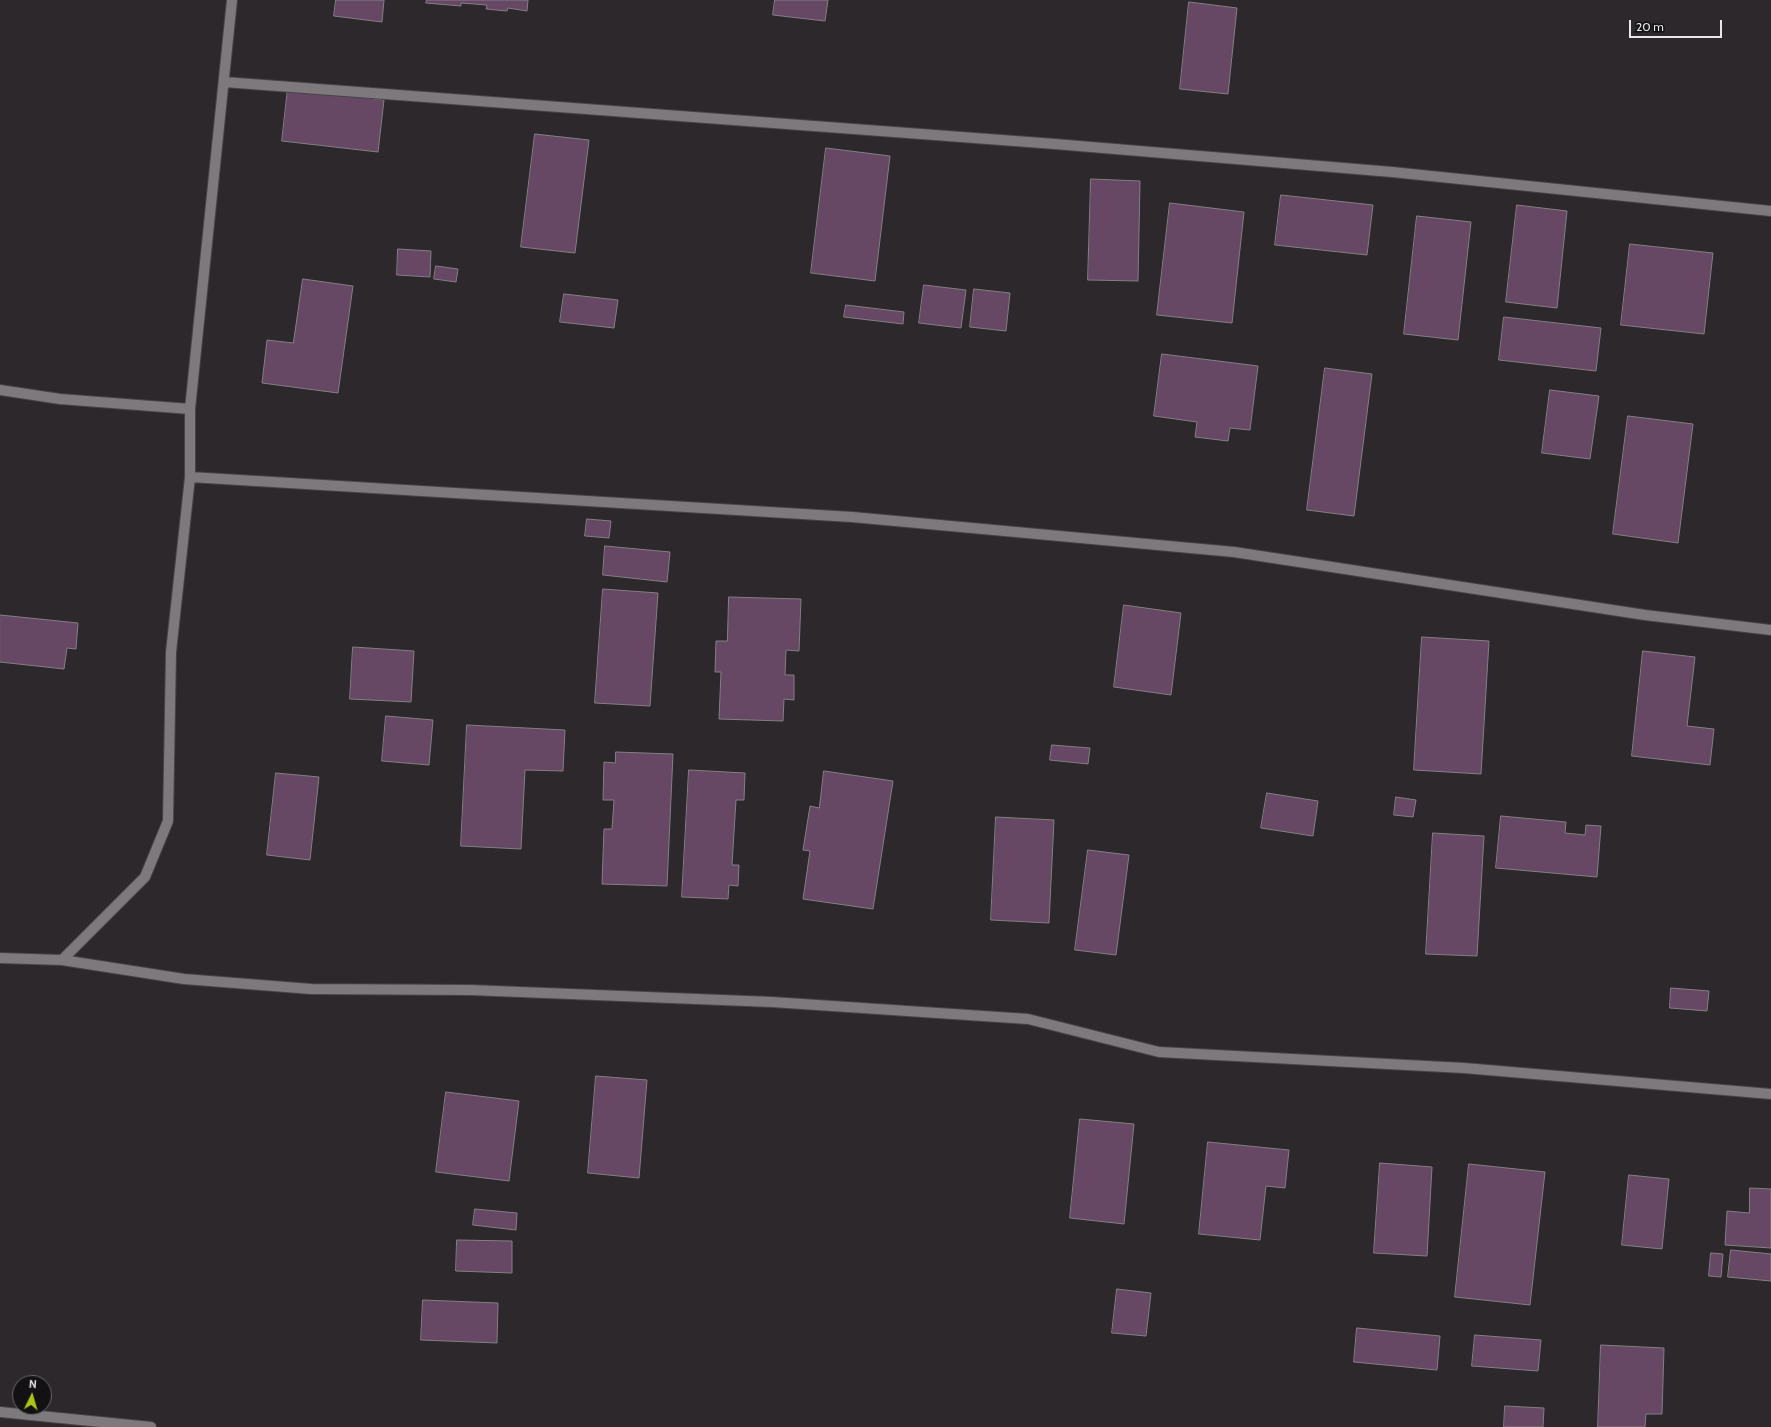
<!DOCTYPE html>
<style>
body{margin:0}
#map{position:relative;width:1771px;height:1427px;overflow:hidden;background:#2c282b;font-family:Cabin,sans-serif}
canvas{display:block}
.north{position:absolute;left:12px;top:1375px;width:40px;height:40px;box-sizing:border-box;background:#131113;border:1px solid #696769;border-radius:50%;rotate:5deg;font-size:11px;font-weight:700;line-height:16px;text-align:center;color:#eae7ea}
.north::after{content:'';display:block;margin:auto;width:14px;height:18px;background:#acc612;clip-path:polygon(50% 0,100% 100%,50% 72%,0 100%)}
.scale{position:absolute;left:1629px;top:20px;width:93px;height:18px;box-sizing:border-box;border:2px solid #eae7ea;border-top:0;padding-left:5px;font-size:12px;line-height:14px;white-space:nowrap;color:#eae7ea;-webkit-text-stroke:3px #131113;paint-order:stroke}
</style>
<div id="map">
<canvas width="1771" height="1427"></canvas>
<div class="north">N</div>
<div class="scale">20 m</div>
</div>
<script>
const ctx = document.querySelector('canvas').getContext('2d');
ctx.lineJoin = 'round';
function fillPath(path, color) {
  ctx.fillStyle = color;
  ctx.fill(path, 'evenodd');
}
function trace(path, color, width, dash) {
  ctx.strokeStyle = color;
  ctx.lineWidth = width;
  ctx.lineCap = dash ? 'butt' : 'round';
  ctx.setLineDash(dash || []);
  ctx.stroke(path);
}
const building = new Path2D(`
 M336 0H384L382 22 334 16Z
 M427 0H528L527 11 508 8 507 11 486 9 487 5 461 3V6L426 3Z
 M775 0H828L825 21 773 15Z
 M1189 2 1237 8 1228 94 1180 89Z
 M288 88 384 100 378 152 282 141Z
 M535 134 589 140 575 253 521 247Z
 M826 148 890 156 875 281 811 273Z
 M1091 179 1140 181 1138 281 1088 280Z
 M1281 195 1373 205 1367 255 1275 245Z
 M1170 203 1244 212 1232 323 1157 315Z
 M1517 205 1567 211 1557 308 1506 302Z
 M1417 216 1471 222 1458 340 1404 334Z
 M1630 244 1713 253 1704 334 1621 325Z
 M398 249 431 251 430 277 397 275Z
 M436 266 458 269 456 282 434 279Z
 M303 279 353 286 338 393 262 383 267 340 293 343Z
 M924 285 966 290 961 328 919 323Z
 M974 289 1010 293 1006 331 970 327Z
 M564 294 618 300 614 328 560 322Z
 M846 305 904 312 903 324 844 317Z
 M1504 317 1601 328 1596 371 1499 360Z
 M1162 354 1258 366 1250 430 1230 428 1228 441 1195 437 1197 422 1154 416Z
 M1325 368 1372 374 1354 516 1307 510Z
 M1550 390 1599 396 1590 459 1542 453Z
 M1628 416 1693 424 1678 543 1613 534Z
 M587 519 611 521 609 538 585 536Z
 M605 546 670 552 667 582 603 575Z
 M603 589 658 593 650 706 595 703Z
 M729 597 801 599 799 651 786 650 785 675H794V700L784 699 783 721 719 719 721 672H715L716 641H727Z
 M1124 605 1181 613 1171 695 1114 687Z
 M0 615 78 623 76 649 67 648 64 669 0 662Z
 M1422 637 1489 641 1481 774 1414 770Z
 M353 647 414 651 411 702 350 699Z
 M1643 651 1695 657 1687 726 1714 729 1710 765 1632 756Z
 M386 716 433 720 429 765 382 761Z
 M467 725 565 730 563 771 525 770 521 849 461 846Z
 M1052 745 1090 748 1088 764 1050 760Z
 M616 752 673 754 667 886 602 884 604 829H612L614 800H603L604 762 615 763Z
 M689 770 745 773 744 800H736L732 865H739L738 886 729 885 728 899 682 897Z
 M824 771 893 781 873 909 803 899 810 851 803 850 810 806 819 808Z
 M276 773 319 777 310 860 267 855Z
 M1267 793 1318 801 1313 836 1261 828Z
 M1396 797 1416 800 1413 817 1394 815Z
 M1501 816 1566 822 1565 833 1585 835 1586 825 1601 826 1597 877 1496 868Z
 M996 817 1054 820 1049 923 991 920Z
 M1433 833 1484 836 1477 956 1426 954Z
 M1088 850 1129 855 1116 955 1075 950Z
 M1671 988 1709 991 1707 1011 1670 1008Z
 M596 1076 647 1080 639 1178 588 1173Z
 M446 1092 519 1101 509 1181 436 1172Z
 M1080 1119 1134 1124 1124 1224 1070 1218Z
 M1208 1142 1289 1150 1285 1188 1266 1186 1260 1240 1199 1234Z
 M1380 1163 1432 1167 1427 1256 1374 1253Z
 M1469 1164 1545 1172 1530 1305 1455 1297Z
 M1629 1175 1669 1179 1662 1249 1622 1245Z
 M1750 1188 1771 1189V1248L1725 1245 1727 1211 1749 1213Z
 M475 1209 517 1213 516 1230 473 1225Z
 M457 1240 512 1241V1273L456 1271Z
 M1731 1250 1771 1254V1281L1728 1277Z
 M1711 1253 1723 1254 1721 1277 1709 1276Z
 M1117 1289 1151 1293 1146 1336 1112 1333Z
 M423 1300 498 1303 497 1343 421 1340Z
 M1357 1328 1440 1336 1437 1370 1354 1362Z
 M1475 1335 1541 1340 1538 1371 1472 1366Z
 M1601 1345 1664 1348 1662 1414H1646L1645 1427H1598Z
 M1505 1406 1544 1408 1543 1427H1504Z`);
fillPath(building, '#664764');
trace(building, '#847f83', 1);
const minor = new Path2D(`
 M224 82 1055 144 1392 172 1771 211
 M0 390 60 399 190 409
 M190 477 852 517 1234 552 1645 615 1771 630
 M0 958 62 960 184 979 311 989 470 990 772 1002 1028 1019 1159 1052 1464 1068 1771 1094
 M62 960 145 877 168 821 171 652 190 477V409L232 0
 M0 1412 151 1427`);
trace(minor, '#474447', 12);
trace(minor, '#7d797d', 10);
</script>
